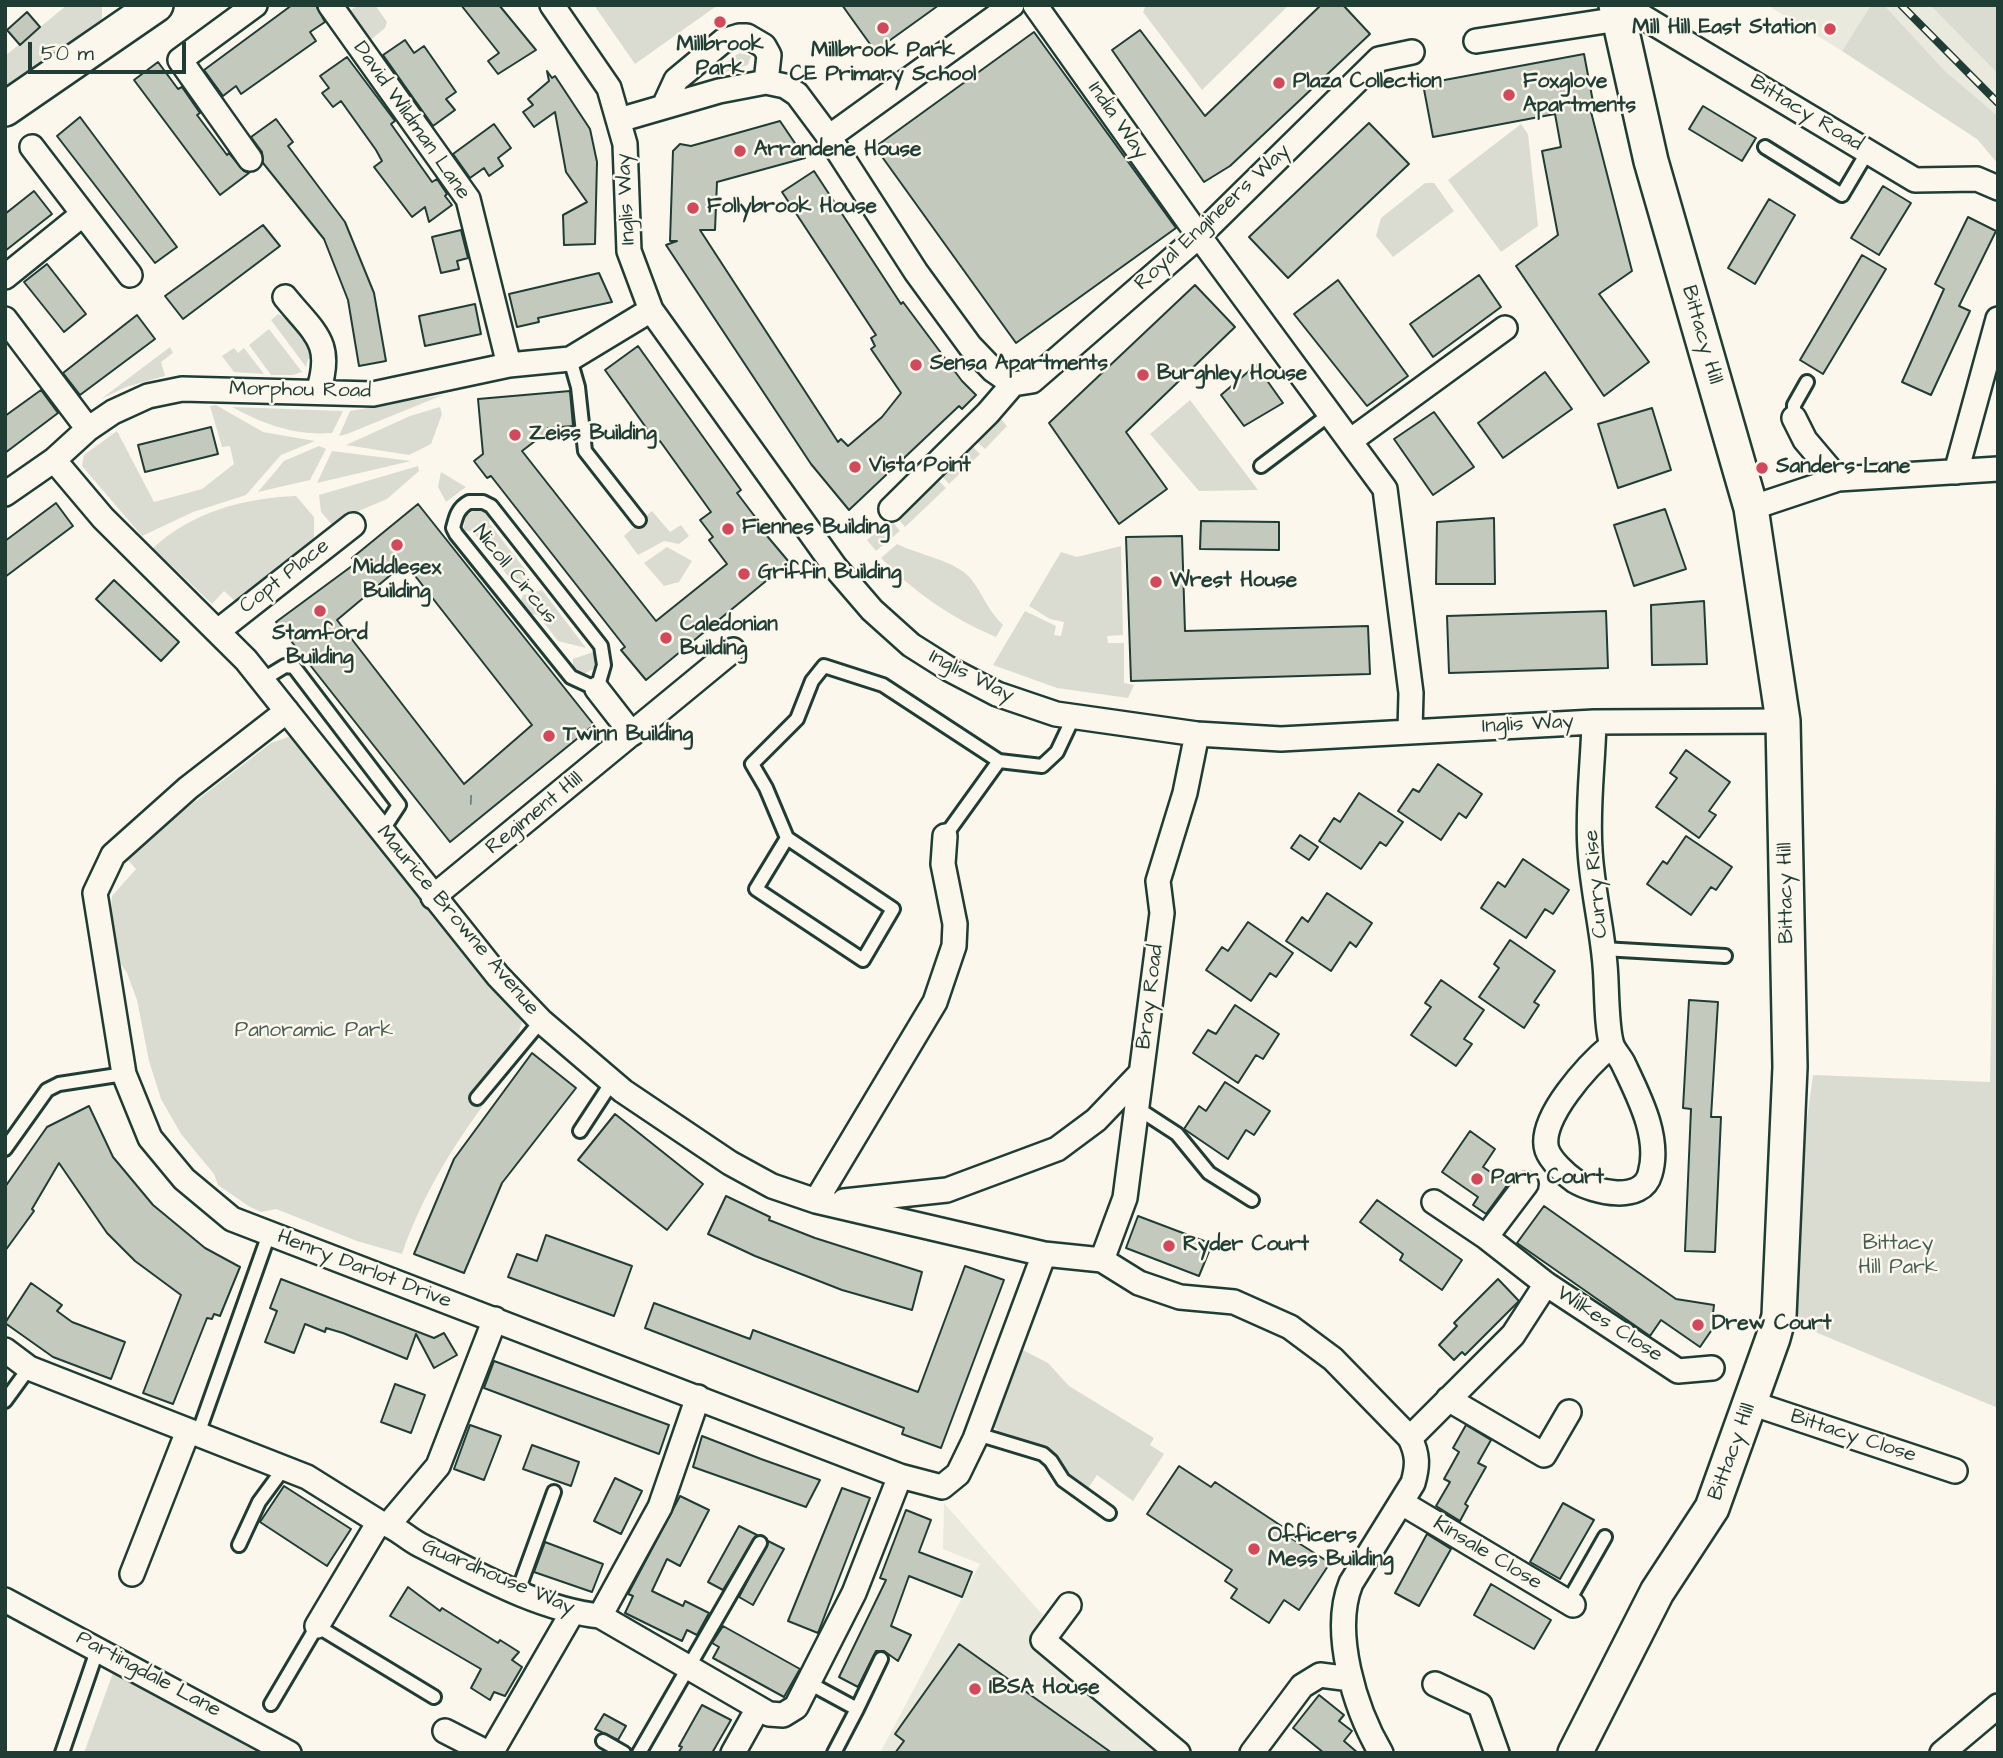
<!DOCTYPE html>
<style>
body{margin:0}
#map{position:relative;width:2003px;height:1758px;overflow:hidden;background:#fbf7ec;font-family:"Architects Daughter",sans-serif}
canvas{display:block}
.frame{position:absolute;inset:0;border:7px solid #1f3d34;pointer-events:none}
.scale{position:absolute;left:28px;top:42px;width:158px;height:32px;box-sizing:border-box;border:4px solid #1f3d34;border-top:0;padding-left:9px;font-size:21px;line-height:24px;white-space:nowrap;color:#1f3d34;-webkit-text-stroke:5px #fbf7ec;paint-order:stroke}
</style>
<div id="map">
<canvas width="2003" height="1758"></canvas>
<div class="frame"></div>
<div class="scale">50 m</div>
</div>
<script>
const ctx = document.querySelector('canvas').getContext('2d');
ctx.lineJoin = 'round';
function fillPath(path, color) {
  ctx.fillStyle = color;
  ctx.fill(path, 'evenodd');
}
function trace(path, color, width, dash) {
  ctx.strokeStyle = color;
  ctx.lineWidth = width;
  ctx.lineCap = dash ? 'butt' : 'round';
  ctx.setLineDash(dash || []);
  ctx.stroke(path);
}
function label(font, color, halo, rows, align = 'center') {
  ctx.font = font + ' "Architects Daughter",sans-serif';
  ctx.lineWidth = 5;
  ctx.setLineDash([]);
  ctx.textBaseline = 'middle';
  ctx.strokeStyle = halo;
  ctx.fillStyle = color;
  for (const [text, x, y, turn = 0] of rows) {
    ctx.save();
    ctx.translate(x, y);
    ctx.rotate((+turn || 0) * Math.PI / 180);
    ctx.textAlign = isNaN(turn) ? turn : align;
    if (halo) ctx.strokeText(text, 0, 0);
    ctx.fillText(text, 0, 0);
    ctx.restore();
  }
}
fillPath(new Path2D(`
 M1767 5H1871L1842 51Z
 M1884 5H1930L1998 74V116L1945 71Z
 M944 1503 1145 1731 1176 1753H880L980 1564 943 1549Z`), '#eae9de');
fillPath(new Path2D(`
 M67 5H102V19L5 90V56Z
 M358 5H375L387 22 385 28 369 41 348 12Z
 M594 5H718L635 64Z
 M1146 5H1289L1202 90 1143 12Z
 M1871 5H1884L1945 71 1998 116V164L1977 139 1842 51Z
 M1930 5H1998V74Z
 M739 53 751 56 748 65 713 76 711 73Z
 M1521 124 1528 134 1538 226 1501 252 1448 180Z
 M1425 183H1434L1454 211 1393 257 1376 236 1381 218Z
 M278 314C293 319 311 344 313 359H308L306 367 271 320Z
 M269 329 302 372 293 375H271L249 345Z
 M170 347 173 353 161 362 165 376 126 387 101 399Z
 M234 348 238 353 244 348 264 374 234 372 222 356Z
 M443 395 347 434 339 436 350 411Z
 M1190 400 1258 490 1199 491 1150 434Z
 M216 405 263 432 315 441 281 455 246 495 193 512 142 536 82 466 84 455 117 431 154 502 202 489 234 464 230 446 222 447 210 406Z
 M232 407 343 411 332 433C295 436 263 424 232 407Z
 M440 407 442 414 431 444 409 455 346 445 410 416Z
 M1000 418 1007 426 985 449 977 442Z
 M319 446 326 449 310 480 258 492 284 461Z
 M972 446 980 454 949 484 941 475Z
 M332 451 411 461 317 483Z
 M418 466 419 471 387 499 354 513 334 527 321 512 319 495Z
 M441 472 466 487 446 502 438 487Z
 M938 480 946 488 905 527 896 516Z
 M296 496 314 517V542L236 602 224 591 212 604 153 548C192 512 244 498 296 496Z
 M476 509 490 514 489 523 527 572 519 590 473 532 463 530 466 516Z
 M652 511 670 532 681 525 689 536 679 544 664 541 638 555 624 536Z
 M891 520 900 531 876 551 867 540Z
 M897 544C919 555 957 561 971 579 983 594 988 611 1003 625L996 637C952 619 914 592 881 558Z
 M1121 546 1123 635 1107 636 1108 643H1124V683L1134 685 1128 698 1057 688 993 665 1025 611 1056 626 1054 635 1061 636 1064 622 1050 619 1029 606 1061 552 1077 557Z
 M667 547 692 561 679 582 664 586 644 563Z
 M542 590 586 648 558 641 538 615 530 614 520 602 523 595Z
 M596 651 597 667 584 674 573 669V659Z
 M1998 683V1408L1796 1324 1804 1141 1813 1075 1990 1082Z
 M294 735 431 912 522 1022 518 1034 468 1095 482 1107C449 1152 420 1201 402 1254L357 1241 276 1209 261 1212 250 1207 218 1185 214 1174 181 1134 161 1099 149 1061 137 1000 127 973 118 960 110 919 112 896 136 869 126 858 130 852 271 743Z
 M1021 1349 1048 1363 1069 1386 1154 1438 1150 1445 1164 1454 1133 1501 1097 1475 1087 1490 1069 1476 1050 1450 998 1431 993 1426Z
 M114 1670 258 1753H84Z`), '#dbdcd1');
const building = new Path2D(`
 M292 5H316L325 22 310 32 316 41 241 94 236 86 223 96 204 70Z
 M461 5H499L536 50 498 74 488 61 499 53Z
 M842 5H939L875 51Z
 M1321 5H1343L1370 34 1230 166 1204 182 1112 50 1140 30 1205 116Z
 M27 12 40 27 20 45 7 30Z
 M1034 32 1176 228 1016 343 875 147Z
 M405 40 414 53 424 46 456 92 446 99 455 110 433 126 383 55Z
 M1584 54 1594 107 1590 108 1632 271 1599 294 1649 362 1604 396 1516 266 1558 235 1542 151 1561 147 1555 114 1433 137 1423 84Z
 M347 57 395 121 391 124 432 182 437 179 447 194 445 196 452 205 429 222 425 207 412 217 374 167 382 161 376 150 341 101 333 107 322 93 329 88 320 76Z
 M158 62 178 89 182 87 200 113 197 115 227 155 229 153 244 171 249 173 220 195 134 80Z
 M547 71 552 78 555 76 590 129 597 162 595 244 564 245 563 215 587 202 566 172 555 112 534 127 523 112 533 105 528 99 549 81Z
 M1703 106 1756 138 1742 161 1689 129Z
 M80 117 177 247 155 263 57 136Z
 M276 119 293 142 288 146 345 222 374 293 386 361 359 366 348 300 324 239 263 163 262 152 251 137Z
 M780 121 805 158 717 182 715 230H700L838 442 841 439 848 446 882 417 901 393 871 349 875 346 871 338 876 335 782 192 814 171 901 304 903 302 962 381 976 395 962 409 959 406 849 510 811 464 666 245 677 241H670L673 151 680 144 691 146Z
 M1369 123 1409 164 1288 278 1249 237Z
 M494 124 511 148 498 158 503 166 489 176 484 168 470 178 453 154Z
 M1883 186 1911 203 1879 255 1851 238Z
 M34 191 52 214 5 251V214Z
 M1769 199 1795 215 1755 284 1728 268Z
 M1968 217 1996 231 1959 306 1970 311 1931 395 1902 382 1944 289 1935 284Z
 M263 225 280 246 183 319 165 296Z
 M461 230 468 258 457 261 459 269 441 273 432 237Z
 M1862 255 1886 269 1823 374 1800 360Z
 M47 264 86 314 64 332 24 282Z
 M599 273 612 302 538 318 539 322 517 327 509 294Z
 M1479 275 1501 307 1433 357 1410 324Z
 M1338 280 1408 376 1367 406 1294 314Z
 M1195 285 1235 327 1126 432 1167 489 1119 524 1049 423Z
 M475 304 481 334 425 346 419 316Z
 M137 315 155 339 80 395 63 373Z
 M638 346 741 490 737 493 759 522 757 524 789 562 646 680 621 650 625 647 491 476 487 478 474 461 483 454 478 399 570 391 573 426 548 428 549 434 543 435 522 451 656 621 727 564 709 540 713 537 700 520 711 512 660 441 657 443 605 370Z
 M1256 365 1283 403 1244 426 1221 395Z
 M1545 372 1572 409 1503 458 1478 423Z
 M41 390 58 413 5 453V416Z
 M1652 408 1671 470 1618 488 1598 424Z
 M1434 412 1474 467 1433 495 1394 439Z
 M211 427 218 454 145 472 138 445Z
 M56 503 73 526 5 577V541Z
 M418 504 594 725 450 842 276 622 356 563 352 558ZM405 563 532 725 464 784 337 620Z
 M1665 509 1686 569 1634 586 1614 525Z
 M1494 518 1495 584H1436L1437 522Z
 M1201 521 1279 522V550L1200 549Z
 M1182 536 1185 631 1368 626 1370 674 1131 681 1126 537Z
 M114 580 179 642 161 661 96 599Z
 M1704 601 1707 664 1652 665 1651 605Z
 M1606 611 1608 668 1449 673 1447 616Z
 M1686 750 1730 782 1709 811 1716 815 1699 838 1656 807 1677 778 1670 773Z
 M1438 764 1482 794 1466 818 1459 813 1441 840 1398 811 1413 789 1419 792Z
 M1359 793 1403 822 1386 846 1380 842 1361 869 1319 841 1334 818 1340 822Z
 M1300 835 1318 847 1309 860 1291 848Z
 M1686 836 1732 867 1716 890 1711 887 1691 915 1647 884 1663 861 1667 864Z
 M1523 859 1569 890 1553 914 1545 909 1526 938 1481 908 1498 882 1505 887Z
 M1327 893 1372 923 1356 947 1350 942 1331 971 1286 941 1302 917 1308 922Z
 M1248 922 1293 953 1276 977 1270 973 1251 1001 1206 970 1222 947 1228 951Z
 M1510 940 1555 971 1534 1002 1539 1005 1524 1028 1479 997 1499 968 1494 964Z
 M1441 980 1484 1010 1464 1039 1472 1044 1456 1066 1411 1035 1431 1007 1425 1003Z
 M1689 1000 1718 1002 1711 1117H1721L1715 1252 1685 1251 1691 1109 1683 1108Z
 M1235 1005 1279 1034 1263 1059 1256 1055 1238 1083 1193 1053 1208 1030 1216 1034Z
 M532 1053 576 1088 502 1183 464 1273 414 1254 454 1159Z
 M1225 1082 1270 1111 1254 1135 1246 1130 1228 1159 1184 1129 1199 1106 1206 1111Z
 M89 1106 113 1157 153 1205 205 1248 240 1267 220 1316 214 1314 212 1319 207 1318 173 1404 143 1393 181 1295 135 1261 107 1233 59 1163 32 1209 34 1211 5 1251V1187L47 1127Z
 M615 1114 703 1184 667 1230 578 1160Z
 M1470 1131 1495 1149 1483 1167 1508 1184 1486 1214 1473 1205 1478 1197 1442 1172Z
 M726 1196 770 1217 769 1220 815 1238 922 1272 912 1310 842 1290 755 1256 708 1234Z
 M1377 1200 1462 1260 1442 1290 1400 1260 1403 1254 1360 1222Z
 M1544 1206 1676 1299 1714 1305 1711 1331 1700 1347 1661 1320 1650 1336 1517 1243Z
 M1138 1216 1212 1244 1199 1276 1126 1248Z
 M546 1235 632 1266 614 1316 508 1277 517 1254 537 1261Z
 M965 1266 1004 1280 941 1448 902 1434 904 1428 645 1328 654 1303 750 1339 753 1330 918 1392Z
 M281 1279 434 1338 444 1333 457 1355 434 1368 416 1334 407 1359 343 1333 326 1328 325 1332 305 1324 294 1353 265 1342 277 1311 270 1308Z
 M1498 1279 1519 1301 1465 1355 1462 1352 1454 1360 1439 1345 1457 1326 1454 1323Z
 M31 1283 62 1305 57 1311 72 1322 125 1342 111 1379 53 1357 5 1323Z
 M494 1361 669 1425 659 1454 484 1388Z
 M395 1384 425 1395 411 1433 381 1422Z
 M470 1425 501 1436 484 1480 454 1469Z
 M1466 1425 1491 1440 1478 1463 1486 1467 1465 1504 1468 1506 1460 1521 1436 1506 1450 1482 1444 1479 1459 1452 1453 1448Z
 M702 1436 761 1459 820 1480 806 1507 693 1467Z
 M532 1445 579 1462 571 1486 523 1469Z
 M1179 1466 1211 1487 1215 1482 1289 1531 1286 1535 1330 1563 1299 1610 1284 1600 1269 1623 1231 1598 1237 1589 1225 1581 1232 1570 1147 1514Z
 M615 1478 642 1491 621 1534 594 1521Z
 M284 1486 351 1529 327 1566 260 1522Z
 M842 1488 870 1498 818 1633 788 1621Z
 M680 1496 709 1510 680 1566 667 1559 652 1591 683 1606 685 1601 709 1613 697 1635 687 1630 682 1641 625 1613 633 1596 628 1594Z
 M1563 1503 1594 1520 1560 1579 1530 1562Z
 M906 1510 931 1520 919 1552 972 1572 962 1597 909 1576 891 1626 911 1635 898 1661 884 1651H876L858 1687 839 1677 886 1580 880 1578Z
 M739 1526 757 1535 723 1590 708 1582Z
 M1427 1534 1451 1549 1419 1606 1395 1593Z
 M768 1541 784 1549 753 1605 739 1597Z
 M545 1542 603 1564 592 1592 534 1572Z
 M1491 1584 1551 1620 1534 1649 1474 1615Z
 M408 1587 440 1611 442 1608 498 1643 500 1640 519 1652 512 1660 522 1667 505 1696 494 1692 490 1700 471 1688 481 1669 390 1616Z
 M723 1626 800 1669 784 1697 713 1658 719 1647 712 1643Z
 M959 1644 1112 1753H895L904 1741 895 1734Z
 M1319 1695 1344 1715 1339 1721 1352 1731 1344 1741 1358 1753H1324L1293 1728Z
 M702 1705 731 1720 712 1753H678L682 1747 679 1746Z
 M604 1714 626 1726 618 1740 595 1729Z`);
fillPath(building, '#c4c9be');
trace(building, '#1f3d34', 2);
const lane = new Path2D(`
 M1765 147 1842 195 1868 151
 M570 359 578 387 585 451 639 520
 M1794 418V405L1807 382
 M1261 466 1330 414
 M469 502H483L491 506 601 646 604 665 597 689 571 677 456 534 453 528C456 516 458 508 469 502Z
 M262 680 285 666 294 667 399 805 382 831
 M945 836 999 761
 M787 838 756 889 863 960 893 909 787 838 766 788 752 764 797 719 812 681 824 666 883 685 999 761 1042 766 1057 752 1074 716
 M1603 949 1725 956
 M477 1098 541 1021
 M1137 1108 1177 1134 1209 1173 1252 1200
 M580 1131 612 1082
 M5 1149 47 1090 59 1084 124 1074
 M5 1401 29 1368
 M198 1434 269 1234
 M977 1434 1043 1454 1051 1461 1063 1480 1109 1513
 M239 1545 259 1502 284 1468
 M518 1591 554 1492
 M1568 1602 1605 1537
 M809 1683 857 1709 834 1753
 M271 1704 317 1626 434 1697
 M857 1709 881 1659
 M603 1741 624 1753
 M62 1753 98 1648
 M639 1753 760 1543`);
const street = new Path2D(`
 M330 5 468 199 509 365
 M552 5 609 88 625 144 629 251 651 310 835 567 872 610 911 645 949 669 997 694 1056 714 1197 734 1281 739 1594 722 1783 721
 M1035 5 1199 236 1385 489 1411 693 1410 731
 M1623 5 1915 180 1977 179 1998 188
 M1476 41 1619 19
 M664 106 676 80 723 41 739 36H747L764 46 769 55 766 82
 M619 120 719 91 766 82 785 86 797 94 829 137 916 272 970 346 993 370 1013 384 1032 381 1199 236 1379 59 1412 52
 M829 137 1012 5
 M32 147 130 275
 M250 159 180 60 255 5
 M5 277 83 214
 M285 297C315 334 334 342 318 392
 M5 319 88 429
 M1794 418 1805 440 1838 479
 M1350 441 1505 328
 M54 460 103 518 246 660 498 976 541 1021 623 1091 730 1163 772 1186 816 1201 1044 1254 1102 1260 1139 1283 1180 1297 1234 1302 1290 1327 1333 1359 1410 1438
 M1956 472 1998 319
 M5 494 54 460 88 429 113 412 148 396 182 389 373 394 509 365 570 359 651 310
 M1751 508 1838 479 1998 469
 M891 509 988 413 1013 384
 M218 631 353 525
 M597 689 632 734
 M287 711 188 788 113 855 95 893 124 1074 150 1138 184 1179 232 1219 900 1476 942 1487 958 1474 975 1439 1044 1254
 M1594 722C1593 764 1587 808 1590 850 1592 888 1602 927 1605 965 1607 985 1606 1028 1612 1045 1614 1051 1620 1057 1623 1063 1638 1095 1661 1137 1650 1174 1642 1204 1594 1192 1575 1181 1565 1174 1551 1161 1547 1150 1537 1119 1590 1063 1612 1045
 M433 897 733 650
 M816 1201 935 1002 954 946 955 924 943 864 945 836
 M844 1201 947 1190 1057 1149 1096 1120 1141 1073
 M1434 1202 1486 1237 1526 1184
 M1486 1237 1546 1284 1678 1371 1712 1368
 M1102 1260 1125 1198 1162 913 1158 881 1185 793 1197 734
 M5 1350 29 1368 307 1477 379 1522C395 1525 406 1538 420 1545 476 1573 537 1609 600 1616L769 1714 783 1715 796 1707 854 1593 900 1476
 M1448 1399 1544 1455 1569 1412
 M1751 1403 1955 1471
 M1402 1503 1573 1605
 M389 1524 438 1466 495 1319
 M132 1574 188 1431
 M5 1600 289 1753
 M1069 1605 1043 1640 1178 1753
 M600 1616 660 1507 698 1397
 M317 1626 379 1522
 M1435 1684 1480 1705 1497 1753
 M445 1731 488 1753
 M491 1753 572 1613
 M733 1753 757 1710
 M1252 1753 1302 1686 1320 1675 1351 1679
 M1381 1753C1355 1709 1331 1632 1351 1583L1413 1483C1418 1465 1418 1455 1410 1438L1513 1335 1546 1284
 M1942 1753 1998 1706`);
const secondary = new Path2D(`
 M5 109 156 5
 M1575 1753 1657 1592 1712 1508 1773 1338 1779 1316 1790 1067 1783 721 1751 508 1651 161 1616 5`);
trace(lane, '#1f3d34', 18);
trace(street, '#1f3d34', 28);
trace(secondary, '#1f3d34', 38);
trace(lane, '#fbf7ec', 12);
trace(street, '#fbf7ec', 23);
trace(secondary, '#fbf7ec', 33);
const rail = new Path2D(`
 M1901 5 1998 103`);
trace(rail, '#1f3d34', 8);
trace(rail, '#fbf7ec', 5, [16]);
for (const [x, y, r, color] of [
 [720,22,7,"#d1495b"],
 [883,28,7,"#d1495b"],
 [1830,29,7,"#d1495b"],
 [1279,83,7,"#d1495b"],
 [1509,95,7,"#d1495b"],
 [740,151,7,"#d1495b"],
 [693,208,7,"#d1495b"],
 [916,365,7,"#d1495b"],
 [1143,375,7,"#d1495b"],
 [515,435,7,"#d1495b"],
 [855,467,7,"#d1495b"],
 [1762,468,7,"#d1495b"],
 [728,529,7,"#d1495b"],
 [397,545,7,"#d1495b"],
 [744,574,7,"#d1495b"],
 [1156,582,7,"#d1495b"],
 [320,611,7,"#d1495b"],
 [666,638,7,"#d1495b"],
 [549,736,7,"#d1495b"],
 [1477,1179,7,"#d1495b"],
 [1169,1246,7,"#d1495b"],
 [1698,1325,7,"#d1495b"],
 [1254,1549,7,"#d1495b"],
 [975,1689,7,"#d1495b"]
]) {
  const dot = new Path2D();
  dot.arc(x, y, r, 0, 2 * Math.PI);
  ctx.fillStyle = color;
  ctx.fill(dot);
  trace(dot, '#fbf7ec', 2.5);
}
label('18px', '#486056', null, [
 ["1",471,801]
]);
label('bold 21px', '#1f3d34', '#fbf7ec', [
 ["Mill Hill East Station",1816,29,"right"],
 ["Millbrook",720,46,"center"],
 ["Park",720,70,"center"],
 ["Millbrook Park",883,52,"center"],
 ["CE Primary School",883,76,"center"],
 ["Plaza Collection",1293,83],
 ["Foxglove",1523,83],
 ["Apartments",1523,107],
 ["Arrandene House",754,151],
 ["Follybrook House",707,208],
 ["Sensa Apartments",930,365],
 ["Burghley House",1157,375],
 ["Zeiss Building",529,435],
 ["Vista Point",869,467],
 ["Sanders Lane",1776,468],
 ["Fiennes Building",742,529],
 ["Middlesex",397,569,"center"],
 ["Building",397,593,"center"],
 ["Griffin Building",758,574],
 ["Wrest House",1170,582],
 ["Caledonian",680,626],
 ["Building",680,650],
 ["Stamford",320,635,"center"],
 ["Building",320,659,"center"],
 ["Twinn Building",563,736],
 ["Parr Court",1491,1179],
 ["Ryder Court",1183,1246],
 ["Drew Court",1712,1325],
 ["Officers",1268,1537],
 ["Mess Building",1268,1561],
 ["IBSA House",989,1689]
], 'left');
label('21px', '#1f3d34', '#fbf7ec', [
 ["Bittacy Road",1806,114,31],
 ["David Wildman Lane",411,121,55],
 ["India Way",1117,121,55],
 ["Inglis Way",627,199,-93],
 ["Royal Engineers Way",1213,218,-43],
 ["Bittacy Hill",1701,335,74],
 ["Morphou Road",300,391,1],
 ["Nicoll Circus",514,575,51],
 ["Copt Place",285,577,-38],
 ["Inglis Way",971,677,27],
 ["Inglis Way",1528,725,-3],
 ["Regiment Hill",535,814,-39],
 ["Curry Rise",1597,884,-95],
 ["Bittacy Hill",1787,893,-91],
 ["Maurice Browne Avenue",457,921,50],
 ["Bray Road",1151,997,-83],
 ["Henry Darlot Drive",364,1270,21],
 ["Wilkes Close",1609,1325,33],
 ["Bittacy Close",1853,1437,18],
 ["Bittacy Hill",1733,1452,-70],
 ["Kinsale Close",1487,1554,31],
 ["Guardhouse Way",498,1578,23],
 ["Partingdale Lane",148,1675,28]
]);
label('21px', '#455d53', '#fbf7ec', [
 ["Panoramic Park",314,1032],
 ["Bittacy",1898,1245],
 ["Hill Park",1898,1269]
]);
</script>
